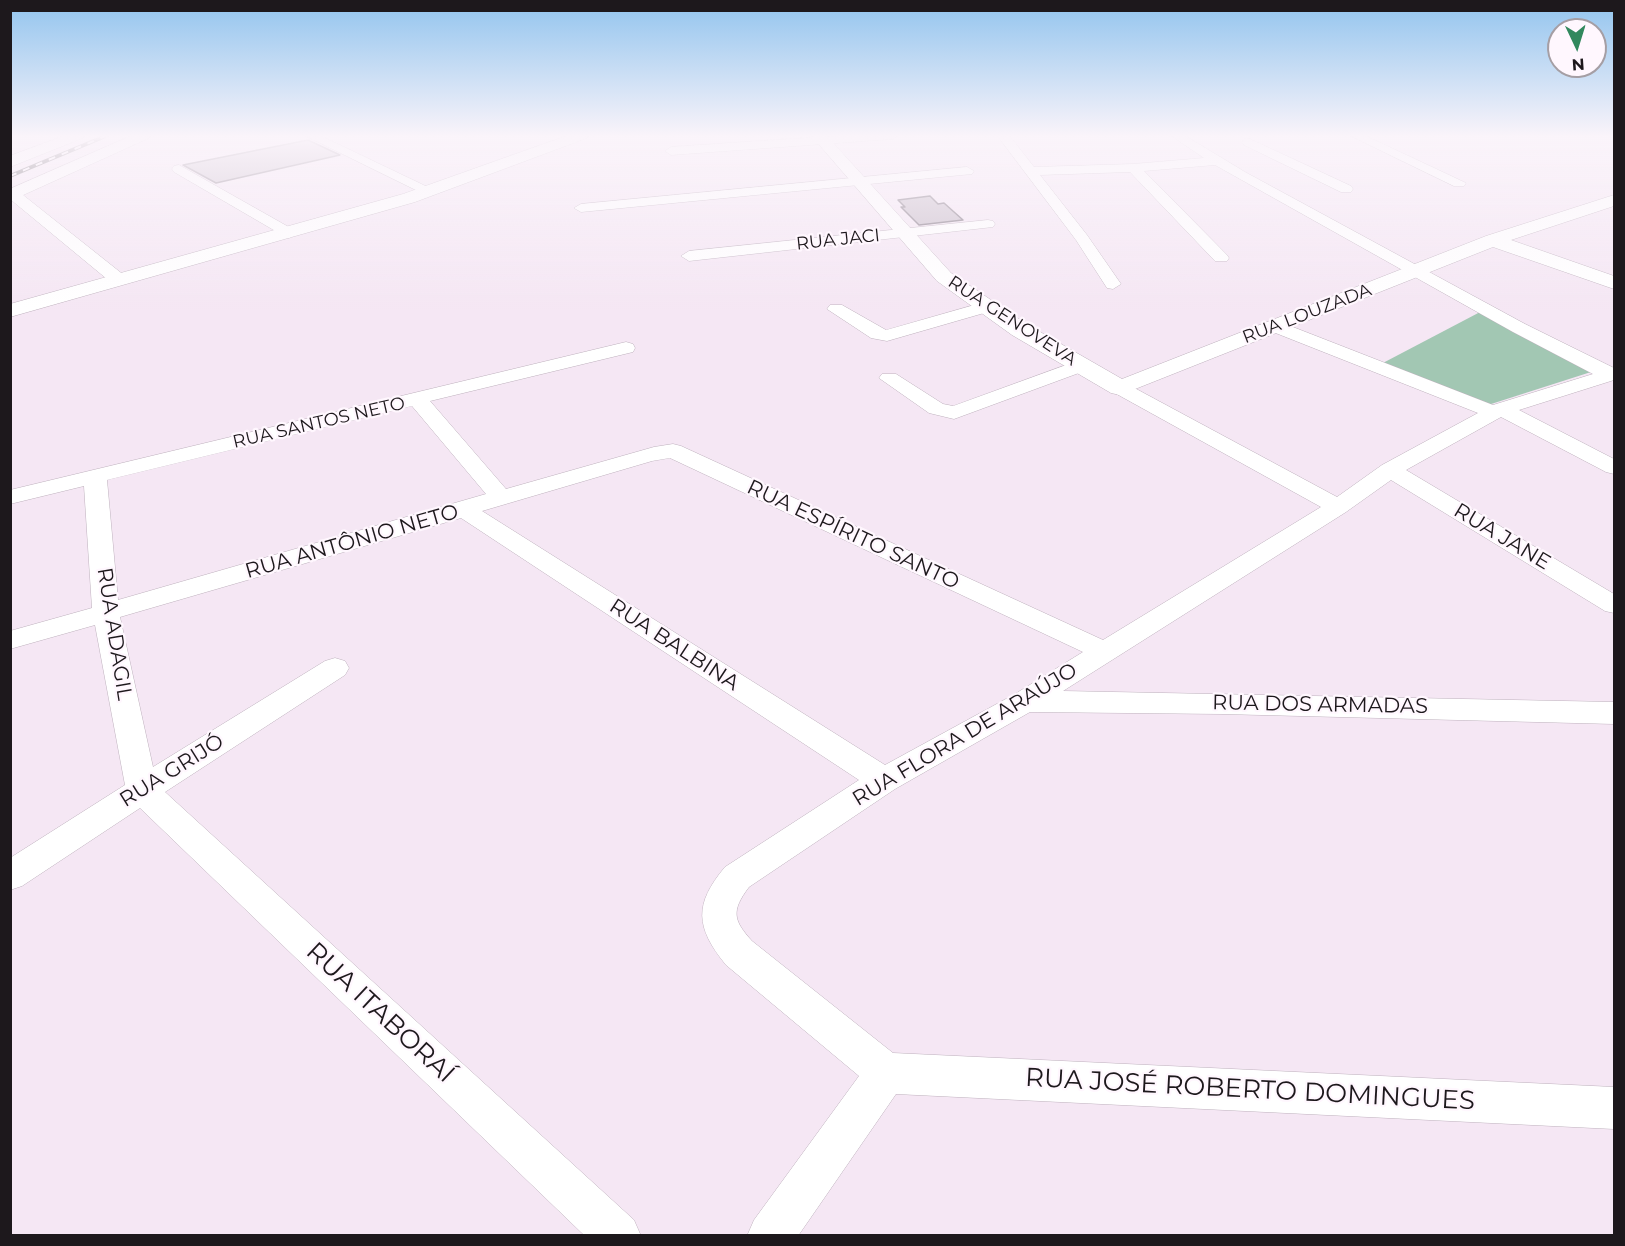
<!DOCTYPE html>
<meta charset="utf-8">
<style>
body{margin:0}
#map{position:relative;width:1625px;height:1246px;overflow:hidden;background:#f5e7f4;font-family:Montserrat,sans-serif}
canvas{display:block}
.frame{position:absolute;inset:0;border:12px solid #1d181c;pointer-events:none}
.north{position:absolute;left:1547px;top:18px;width:60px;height:60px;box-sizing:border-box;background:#fff7fe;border:2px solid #a59ea4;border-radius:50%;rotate:176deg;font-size:16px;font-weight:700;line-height:24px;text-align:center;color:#1d181c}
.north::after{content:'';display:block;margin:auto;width:21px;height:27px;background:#31885d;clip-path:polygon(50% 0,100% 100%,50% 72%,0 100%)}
</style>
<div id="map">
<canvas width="1625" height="1246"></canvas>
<div class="frame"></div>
<div class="north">N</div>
</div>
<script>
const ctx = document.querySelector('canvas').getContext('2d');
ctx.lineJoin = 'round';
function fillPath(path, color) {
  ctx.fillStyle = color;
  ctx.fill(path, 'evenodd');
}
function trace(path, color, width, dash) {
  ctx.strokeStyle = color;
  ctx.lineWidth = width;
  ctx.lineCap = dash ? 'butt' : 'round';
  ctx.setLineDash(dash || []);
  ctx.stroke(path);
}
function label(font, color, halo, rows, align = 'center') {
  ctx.font = font + ' Montserrat,sans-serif';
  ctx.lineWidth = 4.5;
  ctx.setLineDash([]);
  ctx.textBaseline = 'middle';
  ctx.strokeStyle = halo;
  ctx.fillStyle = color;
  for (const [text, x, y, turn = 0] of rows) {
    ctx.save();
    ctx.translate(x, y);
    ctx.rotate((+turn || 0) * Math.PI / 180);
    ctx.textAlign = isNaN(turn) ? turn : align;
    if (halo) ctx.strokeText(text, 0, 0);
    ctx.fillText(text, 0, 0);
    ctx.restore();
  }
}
fillPath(new Path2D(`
 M1482 311 1591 372 1488 405 1381 364Z`), '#a2c7b3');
const building = new Path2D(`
 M308 140 340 155 216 183 183 165Z
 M930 196 938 204 944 203 963 220 919 225 901 207H905L898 200Z`);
fillPath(building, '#c9bdca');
trace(building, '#857a86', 1.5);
const minor = new Path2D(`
 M304 135H319L436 191 429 195 424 194Z
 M848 135H899L893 139 671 155 665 151 671 147Z
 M997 135H1009L1034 167 1133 164 1204 158 1170 135H1184L1245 172 1525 324 1614 368V380L1519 410 1614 459V474L1606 472 1501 417 1406 470 1614 594V613L1605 611 1391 480 1346 512 1063 691 1614 702V724L1222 714 1030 712 895 789 749 887C731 911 733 920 752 941L893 1053 1614 1087V1129L896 1094 798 1236H747L754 1220 859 1076 726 965C695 927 694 904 725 867L859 780 461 518 120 617 153 767 325 661 335 658 345 661 349 668 345 675 165 792 634 1220 641 1236H585L140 808 22 886 10 890V858L125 785 95 625 10 649V631L92 608 84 486 10 504V490L626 342 633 344 635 348 633 352 430 401 506 489 654 447 673 444 681 446 1103 640 1321 507 1113 392 1110 388 1113 384H1127L1337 497 1382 465 1478 413 1268 330 1265 326 1268 322H1280L1493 405 1593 374 1513 332 1215 165 1144 171 1227 255 1229 258 1227 261H1215L1130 172 1040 175 1087 235 1121 284 1113 289 1107 288 1076 240ZM412 406 486 494 118 600 107 480ZM670 458 1083 652 1015 694 885 765 482 511 652 461Z
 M1349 135H1364L1466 183 1464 186H1454Z
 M1248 138 1351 186 1353 189 1351 192H1341L1244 145 1242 142 1244 139Z
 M179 165 294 230 297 233 289 238 284 236 174 172 172 169 174 166Z
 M967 167 974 171 972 174 581 212 574 208 581 204Z
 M10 190 18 191 125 276 127 280 125 284H113L10 199Z
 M988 220 993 221 995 224 993 227 689 261 681 256 689 251Z
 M985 302 991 303 994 307 991 311 887 341 871 338 827 309 830 305H842L886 330Z
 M1080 360 1087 362 1090 366 1087 370 954 419 929 413 879 378 882 374H896L943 404 953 406Z`);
const tertiary = new Path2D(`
 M66 135H85L83 138 10 167V156Z
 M133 135H151L149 138 10 201V189Z
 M811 135H826L951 273 1028 325 1122 379 1486 236 1614 195V206L1511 240 1614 276V289L1493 247 1120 395 1111 393 1012 335 937 281Z`);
const primary = new Path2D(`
 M569 135H589L587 138 415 202 10 317V304L403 194Z`);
trace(minor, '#beb1bd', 1);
trace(tertiary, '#beb1bd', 1);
trace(primary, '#beb1bd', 1);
fillPath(minor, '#fff');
fillPath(tertiary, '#fff');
fillPath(primary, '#fff');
const rail = new Path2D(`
 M10 176 108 135`);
trace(rail, '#575056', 4);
trace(rail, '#fff7fe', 2, [7]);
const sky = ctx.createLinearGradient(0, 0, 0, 309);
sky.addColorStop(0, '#92c4ee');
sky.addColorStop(0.44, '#faf4fa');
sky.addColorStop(1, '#faf4fa00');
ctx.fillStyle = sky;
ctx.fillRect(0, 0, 1625, 309);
label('18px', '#1d181c', '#fff7fe', [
 ["RUA JACI",838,240,-6],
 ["RUA LOUZADA",1307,314,-21],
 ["RUA GENOVEVA",1012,321,33],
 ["RUA SANTOS NETO",319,423,-13]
]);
label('21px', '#1d181c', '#fff7fe', [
 ["RUA ESPÍRITO SANTO",853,535,25],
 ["RUA JANE",1502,537,31],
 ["RUA ANTÔNIO NETO",352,542,-16],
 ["RUA ADAGIL",114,634,81],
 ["RUA BALBINA",674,645,33],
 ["RUA DOS ARMADAS",1320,705,1],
 ["RUA FLORA DE ARAÚJO",965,735,-31],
 ["RUA GRIJÓ",172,771,-32]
]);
label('26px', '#1d181c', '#fff7fe', [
 ["RUA ITABORAÍ",380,1013,43],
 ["RUA JOSÉ ROBERTO DOMINGUES",1250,1090,3]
]);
</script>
